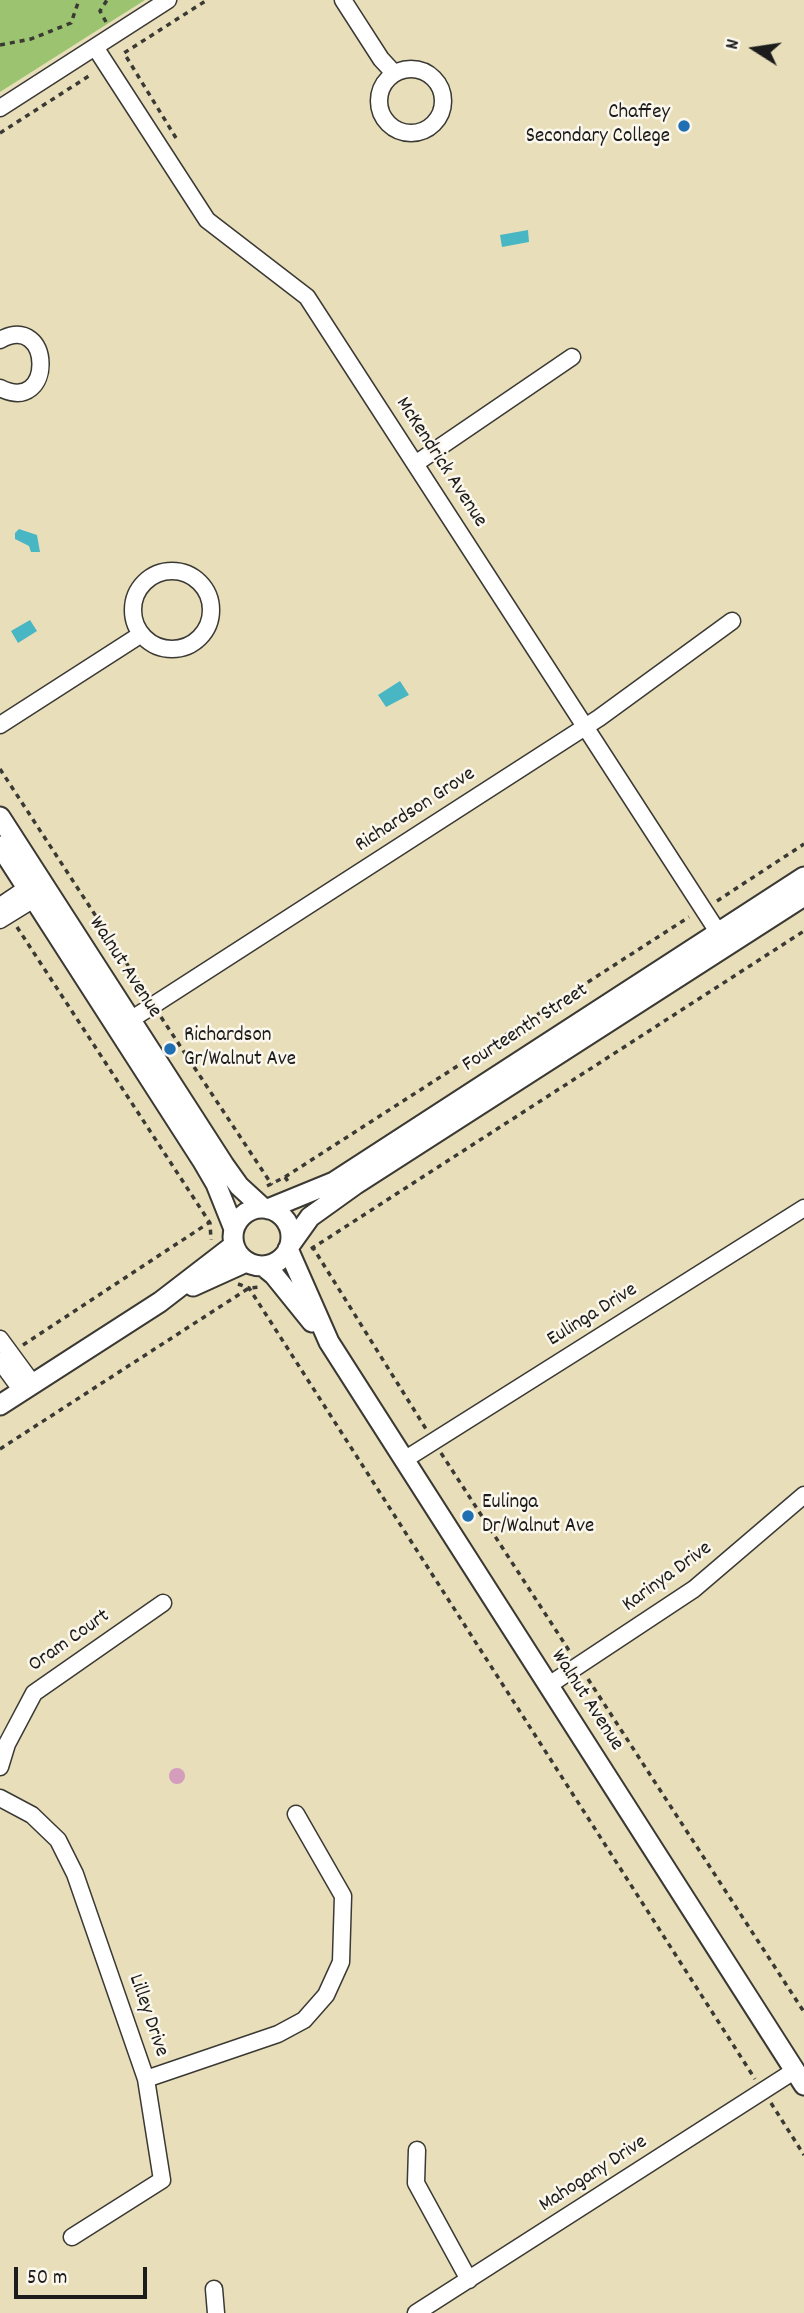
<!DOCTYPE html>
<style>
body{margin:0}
#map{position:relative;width:804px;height:2313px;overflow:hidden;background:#e8dfba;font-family:Dekko,sans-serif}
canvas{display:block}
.north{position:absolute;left:720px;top:14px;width:70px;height:70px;-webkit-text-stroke:5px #fbf7ec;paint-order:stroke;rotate:282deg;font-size:19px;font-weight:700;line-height:28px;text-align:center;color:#1c1c1c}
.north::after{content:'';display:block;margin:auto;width:24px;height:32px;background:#1c1c1c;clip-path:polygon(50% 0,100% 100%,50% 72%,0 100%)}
.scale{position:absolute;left:14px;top:2267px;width:133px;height:32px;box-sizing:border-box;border:4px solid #1c1c1c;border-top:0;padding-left:9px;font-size:21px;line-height:24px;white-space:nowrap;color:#1c1c1c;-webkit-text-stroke:5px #fbf7ec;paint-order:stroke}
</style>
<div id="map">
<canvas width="804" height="2313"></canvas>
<div class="north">N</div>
<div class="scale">50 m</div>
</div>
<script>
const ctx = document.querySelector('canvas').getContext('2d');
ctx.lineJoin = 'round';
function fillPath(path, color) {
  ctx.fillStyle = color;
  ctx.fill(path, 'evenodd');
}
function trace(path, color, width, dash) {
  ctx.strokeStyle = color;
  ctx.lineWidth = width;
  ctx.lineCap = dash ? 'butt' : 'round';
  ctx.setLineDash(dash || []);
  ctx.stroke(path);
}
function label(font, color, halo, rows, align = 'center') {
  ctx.font = font + ' Dekko,sans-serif';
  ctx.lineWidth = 5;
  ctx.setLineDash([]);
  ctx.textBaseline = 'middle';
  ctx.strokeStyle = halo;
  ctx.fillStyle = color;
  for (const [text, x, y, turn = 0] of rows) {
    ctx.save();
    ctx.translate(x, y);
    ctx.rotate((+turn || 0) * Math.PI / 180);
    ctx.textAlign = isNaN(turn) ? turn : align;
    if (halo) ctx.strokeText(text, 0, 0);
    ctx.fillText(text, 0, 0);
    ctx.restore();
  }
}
fillPath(new Path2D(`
 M0 0H145L0 92Z`), '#9cc470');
fillPath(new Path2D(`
 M528 230 529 242 502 247 500 235Z
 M19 529 37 535 40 552H31L29 546 15 539V533Z
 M30 620 37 631 18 643 11 631Z
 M400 681 409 695 386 707 378 695Z`), '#48b6c3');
fillPath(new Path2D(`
 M169 1776a8 8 0 1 1 16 0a8 8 0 1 1-16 0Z`), '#d49dbb');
const minor = new Path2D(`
 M343 0 381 59 394 73
 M95 47 207 220 307 297 718 932
 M379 101a32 32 0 1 1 64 0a32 32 0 1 1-64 0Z
 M0 108 168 0
 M0 340C53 311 55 416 0 388
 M415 464 572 357
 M133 610a39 39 0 1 1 78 0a39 39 0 1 1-78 0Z
 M0 725 140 635
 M0 906 27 888 38 886
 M0 920 34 899 40 890
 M121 1026 599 718 732 621
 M0 1339 33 1384
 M0 1361 22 1391
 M404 1460 804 1208
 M549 1685 694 1589 804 1495
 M0 1767 7 1744 34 1693 163 1603
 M0 1798 32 1815 58 1840 75 1874 146 2079 162 2180 72 2237
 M146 2079 278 2034 304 2020 326 1995 341 1962 343 1896 296 1814
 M417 2150 416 2183 469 2280
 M214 2289 216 2313
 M416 2313 794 2071`);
const tertiary = new Path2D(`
 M0 817 224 1165 239 1186 263 1208
 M0 846 202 1160 216 1184 234 1229
 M233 1237a29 29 0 1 1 58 0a29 29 0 1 1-58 0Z
 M268 1209 334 1182 804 877
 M290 1245 310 1217 356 1184 804 896
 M288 1249 329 1342 804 2085
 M263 1266 274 1275 312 1322
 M193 1286 246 1262
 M0 1405 160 1302 234 1245`);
trace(minor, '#3b3934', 19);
trace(tertiary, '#3b3934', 23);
trace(new Path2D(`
 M106 22 100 11 107 0
 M0 45 31 39 71 23 79 0
 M0 133 92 74
 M176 138 124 53 207 0
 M0 769 146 993
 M717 901 804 844
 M17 927 210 1223 211 1240
 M161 1017 272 1185
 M285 1177 689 917
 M267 1186 285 1177 289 1183
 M312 1246 426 1429
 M311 1249 804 931
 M238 1284 249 1288 755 2079
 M23 1345 210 1222
 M0 1449 249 1288 262 1287
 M441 1453 570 1652
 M588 1679 804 2012
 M771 2103 804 2155`), '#3b3934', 3.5, [5, 5]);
trace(minor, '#fff', 16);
trace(tertiary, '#fff', 19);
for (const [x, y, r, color] of [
 [684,126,7,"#1f6fb2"],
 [170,1049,7,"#1f6fb2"],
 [468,1516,7,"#1f6fb2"]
]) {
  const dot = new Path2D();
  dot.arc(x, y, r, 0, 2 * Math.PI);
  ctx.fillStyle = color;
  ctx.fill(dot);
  trace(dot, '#fbf7ec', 2.5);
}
label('21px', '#1c1c1c', '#fbf7ec', [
 ["Chaffey",670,114,"right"],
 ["Secondary College",670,138,"right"],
 ["Richardson",184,1037],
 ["Gr/Walnut Ave",184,1061],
 ["Eulinga",482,1504],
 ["Dr/Walnut Ave",482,1528]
], 'left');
label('21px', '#1c1c1c', '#fbf7ec', [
 ["McKendrick Avenue",440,463,57],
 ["Richardson Grove",416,811,-33],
 ["Walnut Avenue",124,968,57],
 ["Fourteenth Street",526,1029,-33],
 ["Eulinga Drive",593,1316,-32],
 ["Karinya Drive",668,1578,-36],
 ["Oram Court",70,1642,-35],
 ["Walnut Avenue",586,1701,57],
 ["Lilley Drive",147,2016,71],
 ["Mahogany Drive",594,2175,-33]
]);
</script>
